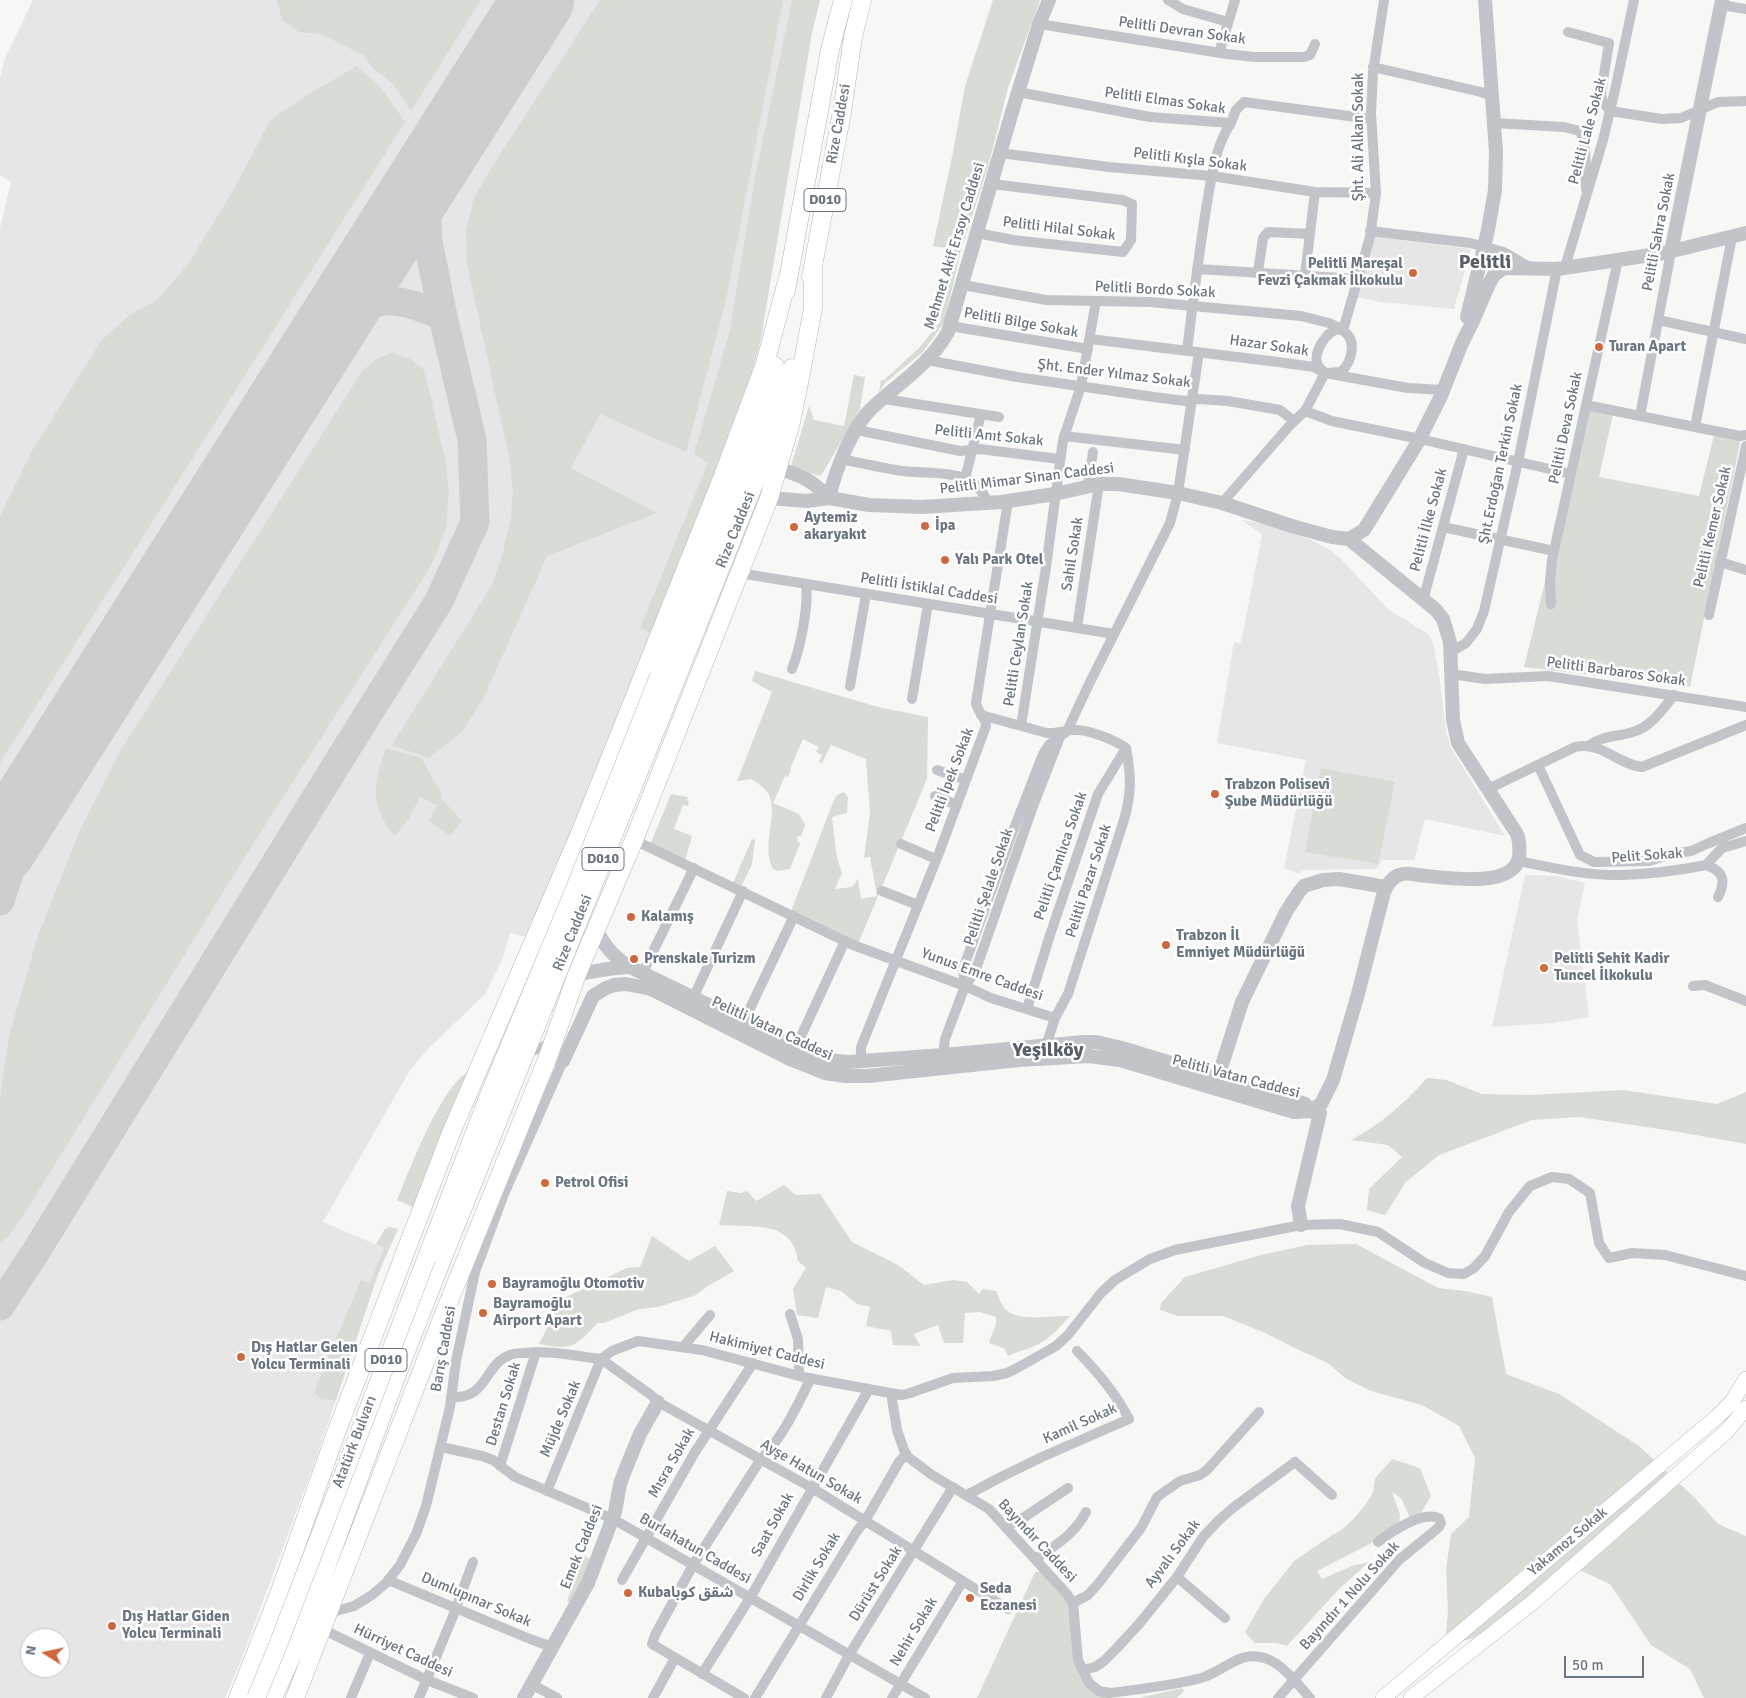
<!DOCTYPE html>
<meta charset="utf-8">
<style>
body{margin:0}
#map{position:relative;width:1746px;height:1698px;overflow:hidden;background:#f7f7f5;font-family:Signika,sans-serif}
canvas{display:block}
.north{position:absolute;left:20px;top:1628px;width:50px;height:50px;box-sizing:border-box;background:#fff;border:1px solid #c3c8cd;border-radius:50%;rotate:280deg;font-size:14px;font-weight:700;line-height:20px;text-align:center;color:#6a7683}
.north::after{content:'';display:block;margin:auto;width:18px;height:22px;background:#d0673d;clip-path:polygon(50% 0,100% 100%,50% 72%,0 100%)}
.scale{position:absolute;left:1564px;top:1656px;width:80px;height:22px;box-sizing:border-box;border:2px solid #6a7683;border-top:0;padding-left:6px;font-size:15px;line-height:18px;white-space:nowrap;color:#6a7683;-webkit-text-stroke:4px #fff;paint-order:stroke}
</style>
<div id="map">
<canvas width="1746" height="1698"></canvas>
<div class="north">N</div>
<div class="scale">50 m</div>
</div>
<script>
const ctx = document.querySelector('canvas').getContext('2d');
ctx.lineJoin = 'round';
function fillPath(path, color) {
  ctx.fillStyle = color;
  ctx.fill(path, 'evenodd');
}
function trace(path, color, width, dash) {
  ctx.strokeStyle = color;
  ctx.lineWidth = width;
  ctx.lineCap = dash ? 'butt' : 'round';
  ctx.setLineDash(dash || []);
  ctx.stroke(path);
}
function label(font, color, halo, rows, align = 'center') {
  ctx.font = font + ' Signika,"Noto Sans Arabic",sans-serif';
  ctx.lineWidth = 5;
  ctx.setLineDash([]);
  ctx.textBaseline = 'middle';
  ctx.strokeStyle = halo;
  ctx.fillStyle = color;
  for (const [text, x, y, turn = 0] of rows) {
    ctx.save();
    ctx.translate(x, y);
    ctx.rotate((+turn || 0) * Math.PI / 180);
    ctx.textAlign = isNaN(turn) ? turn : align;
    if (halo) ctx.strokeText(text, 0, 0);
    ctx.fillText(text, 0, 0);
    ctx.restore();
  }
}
fillPath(new Path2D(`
 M33 0H820L812 32 761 338 749 387 530 938 510 933 503 957 486 993 428 1049 410 1070 323 1222 384 1248 387 1253 378 1274 317 1456 241 1660 225 1698H0V228L11 182 0 175V79L4 61ZM30 1638H60V1668H30Z
 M1371 236 1471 249 1454 309 1381 302 1355 297Z
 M1242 520 1262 523 1309 539 1330 550 1340 558 1389 610 1427 633 1432 640 1434 647 1440 681 1446 732 1450 746 1505 836 1425 819 1414 860H1382L1376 869 1301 870 1300 874 1284 868 1306 760 1217 743 1234 642 1241 643 1262 535Z
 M1525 875 1555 876 1585 883 1577 920 1589 1017 1553 1023 1492 1027Z`), '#e5e6e5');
fillPath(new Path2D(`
 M277 0H481L411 111 393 84 374 69 363 55 321 34 299 32 282 20Z
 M600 0H783L726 300 686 452 600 414 571 468 657 513 547 556 483 699 462 732 429 758 392 745 492 585 503 552 511 518 513 490 509 457 467 264 466 231 474 198 492 167Z
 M792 0H820L812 32 761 338 749 387 654 635 640 628 708 463 694 454 730 330 755 178Z
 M993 0H1040L1008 88 988 167 961 250 944 323 922 353 885 383 879 392 881 380H884L919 348 940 322 952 249 933 246 953 152 965 86Z
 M357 66 381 88 405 122 0 763V516L32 451 101 341 132 313 157 300 187 266 233 191 270 121 302 98Z
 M393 353 410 359 424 370 445 458 449 491 446 528 432 564 241 863 23 1216 8 1237 0 1242V1097L9 1036 37 939 80 830 122 748 363 370 378 358Z
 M854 375 865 377 860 409 821 476 790 469 809 406 814 420 844 426Z
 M1588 408 1613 414 1599 477 1699 496 1714 435 1741 438 1690 687 1524 667Z
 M755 671 878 707 928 717 927 779 858 944 791 911 834 800 837 795 844 792 848 797 847 813 832 817 837 858 842 873 835 889 852 887 858 879 861 899 877 896 870 857 864 858 870 813 866 759 831 745 822 763 819 762 822 755 816 752 819 747 803 739 790 769 791 770 788 777 785 776 773 803 799 814 805 825 801 836H798L797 841 800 843 790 869 778 871 773 869C761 846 778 818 769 795 766 788 757 783 751 779L737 781 772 692 752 681Z
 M386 748 421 758 442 794 441 798 462 821 450 836 429 821 437 805 420 797 409 818 395 836C368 804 374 786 386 748Z
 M1321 768 1395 782 1378 864 1305 852Z
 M671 794 688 797 687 800 689 802 688 806 683 805 674 829 692 836 685 860 650 845Z
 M752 839 755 840 752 864 741 887 733 883Z
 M471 1071 413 1207 397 1200C409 1172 442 1081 471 1071Z
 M1427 1078 1446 1080 1482 1094 1532 1095 1623 1090 1717 1104 1746 1092V1144L1673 1131 1579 1117 1532 1120 1439 1155 1405 1183 1385 1215 1367 1210 1369 1189 1402 1157 1388 1145 1351 1140C1381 1124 1404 1104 1427 1078Z
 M784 1185 796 1195 820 1194 852 1242 898 1265 924 1285 953 1280 967 1282 979 1294 983 1289 996 1291C998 1296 1001 1304 1005 1309 1018 1323 1052 1315 1070 1316 1060 1327 1051 1337 1039 1344 1029 1349 1018 1351 1008 1356L1004 1348 989 1343 996 1324V1317L980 1312 965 1313 963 1343H944L938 1325 914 1334 920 1346 893 1345 891 1331 866 1326 870 1307 857 1304 841 1291 826 1287 818 1318 797 1315 793 1289 806 1268 798 1261C793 1219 751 1228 719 1225L727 1191 740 1193 747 1191 756 1201Z
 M389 1227 398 1229 378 1274 336 1400 321 1399 315 1393 317 1384 361 1280 370 1283 384 1248 376 1244 385 1229Z
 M652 1236 689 1261 715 1246 734 1271 706 1287 696 1295 658 1307 639 1309 604 1323H597C575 1348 572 1350 539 1344L562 1299 627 1268 640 1267Z
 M1356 1244 1438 1288 1465 1291 1492 1297 1506 1374 1559 1394 1639 1446 1695 1498 1718 1524 1746 1536V1698H1704L1690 1669 1651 1645 1610 1584 1575 1568 1476 1638 1445 1644 1448 1611 1446 1570 1451 1534 1469 1517 1475 1458 1459 1426 1422 1405 1371 1391 1345 1378 1328 1363 1299 1350 1263 1332 1223 1316H1178L1160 1310 1161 1303 1185 1277 1261 1255 1307 1245Z
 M1392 1459 1420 1468 1431 1496 1421 1513 1411 1520 1401 1498 1392 1492 1400 1515 1399 1529 1317 1571 1322 1579 1352 1566 1369 1562 1337 1591 1287 1646 1277 1643H1254L1245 1632 1264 1599 1294 1561 1332 1535C1344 1532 1366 1506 1372 1494 1375 1490 1373 1484 1375 1479 1378 1473 1388 1466 1392 1459Z
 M578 1553 597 1562 575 1605 567 1601 577 1572Z
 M1035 1572H1041L1069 1603 1089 1687 1101 1695 1112 1698H977Z
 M1182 1688 1184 1691 1177 1698H1139Z`), '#d7dcd5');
trace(new Path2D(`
 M338 316C377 295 403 297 443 317
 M0 901 14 858 54 762
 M0 1306 35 1253 348 746 439 601 475 522 472 440 443 317 428 241 426 202 432 168`), '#ccced0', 29);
trace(new Path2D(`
 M0 849 538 0`), '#ccced0', 72);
const secondary = new Path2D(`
 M1383 1698 1718 1416 1732 1402 1746 1379
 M1411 1698 1533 1602 1727 1431 1746 1408`);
const trunk = new Path2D(`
 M811 277 842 112 853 37 862 0
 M786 291 830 50 843 0
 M659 676 762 416 775 366
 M675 682 762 464 792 368
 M238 1698 279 1594 336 1433 451 1133 578 838 723 476 765 364 787 281
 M273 1698 302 1633 396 1377 443 1257
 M295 1698 443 1316 548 1057 577 974 634 840 769 498 791 422 800 378 813 308V267`);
trace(secondary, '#b2b6bb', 16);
trace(trunk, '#b4b7ba', 19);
trace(new Path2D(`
 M1168 0 1183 9 1228 22
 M1721 5 1746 9
 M1039 24 1227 54 1254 57H1304L1310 55 1315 44
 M1568 32 1609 43 1601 93 1603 102 1610 111 1662 119 1681 118 1718 102 1746 101
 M1219 53 1235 0
 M1373 67 1481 92 1492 96
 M1018 92 1150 117 1231 123C1215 147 1212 175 1207 203 1199 252 1193 301 1187 351
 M1231 123 1236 110 1244 102 1371 119
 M1494 123 1564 127 1580 131C1588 148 1585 170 1586 189
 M1000 153 1109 167 1212 176 1315 192 1376 193
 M1370 231 1470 243 1504 252 1531 268
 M977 233 1013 240 1123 252 1131 240 1132 204 1122 200 992 184
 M1671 252 1640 416 1740 436 1746 435
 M1565 267 1603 140 1615 90 1634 0
 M1197 269 1357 279
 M1258 272 1263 238 1268 232 1310 234
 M1305 275 1315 192
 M963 285 1046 300 1150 302 1301 316 1329 323 1343 330 1370 237 1376 193 1371 113 1373 72 1384 0
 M1658 320 1746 339
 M950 326 1088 349
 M1338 329C1358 334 1354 360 1341 372L1325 373C1322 370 1318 367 1317 363 1314 351 1326 332 1338 329Z
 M1090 339 1278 362 1314 367 1325 373 1408 388 1443 390
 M927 360 1017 377 1154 397 1185 401 1197 399 1228 401 1280 410 1294 421
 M884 399 999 417
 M1586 405 1640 416
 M1305 411 1332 421 1420 439 1571 474
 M1695 427 1732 237
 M857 430 960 451 980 449 1059 459
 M1064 436 1185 450
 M841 459C861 463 882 468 903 471 934 475 973 466 988 503
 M965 479 981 414
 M1088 486 1093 452
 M1222 503 1291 424 1305 411 1325 373
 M1443 527 1554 551
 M1720 562 1746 570
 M739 573 1114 634
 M1422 598 1425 593 1464 449
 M1551 604 1550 580 1552 560 1618 260
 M1709 615 1746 446
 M1077 628 1099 484
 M1451 652 1466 643 1477 629 1484 611 1518 462 1557 269
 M792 669C800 649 809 606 806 584
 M1451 674 1485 679 1548 676 1746 707
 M850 686 866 594
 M912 699 928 604
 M981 715 1047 733C1057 734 1065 730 1074 730 1088 729 1115 740 1126 748L1098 794 1050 935 1027 1009
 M1021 726 1046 567 1063 440 1081 386 1096 301
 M1588 746C1603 735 1617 737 1633 732 1651 727 1663 709 1674 695
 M1538 765 1580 855 1594 862 1649 861 1669 855 1691 851 1709 843 1746 828
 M937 770 966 780
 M1488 789 1575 747C1601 741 1619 765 1642 767L1746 725
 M935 796 957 805
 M634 840 853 945 965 986 991 998 1055 1018 1046 1046
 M901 844 936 859
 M1518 861C1552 868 1587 876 1622 875 1648 874 1681 870 1706 865 1724 871 1726 881 1718 897
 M1706 865 1722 848 1746 841
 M882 891 918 905
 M643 972 694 868
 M965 986 963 969 1013 831 1043 754 1049 745 1067 731 1090 682 1170 523 1178 493 1199 352
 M1693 986 1705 985 1746 1001
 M694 996 743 891
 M1055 1018 1068 994 1124 820C1132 792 1131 775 1126 748
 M744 1021 794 916
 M796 1047 845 941
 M526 1051 540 1049 552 1041
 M943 1055 945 1039 965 986 975 972 1032 809 1060 737
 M861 1060V1047L939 853 986 726C986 717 978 713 976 703L1008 501
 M790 1314 798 1339 799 1376
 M683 1347 710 1315
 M891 1393 897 1430 904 1450 908 1457 932 1475 989 1509 1067 1594 1073 1603 1078 1660 1089 1683 1099 1691 1110 1693C1140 1689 1171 1686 1201 1678 1215 1674 1228 1663 1242 1658 1273 1649 1292 1678 1310 1698
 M451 1397C488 1400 484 1364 510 1355 514 1353 520 1353 525 1353 551 1350 575 1356 601 1359L612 1351 638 1341 702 1350 803 1377 901 1395 907 1394 953 1378 993 1376 1007 1373 1019 1367 1056 1346 1068 1335 1101 1293 1115 1280 1150 1259 1175 1250 1301 1225 1340 1224 1378 1232 1425 1263 1448 1273 1464 1274 1474 1268 1485 1256 1509 1212 1530 1186 1552 1177 1569 1179 1590 1193 1599 1243 1609 1258 1632 1253 1665 1255 1746 1276
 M441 1447 482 1456 493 1460 515 1477 613 1519 925 1698
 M500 1466 536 1352
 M547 1491 601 1359 651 1395 658 1402 812 1488 1008 1609
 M967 1495 1001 1477 1042 1457 1129 1419C1116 1394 1097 1371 1077 1351
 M1005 1527 1020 1520 1068 1488
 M1035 1559C1055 1546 1075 1534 1086 1512
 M1177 1577 1225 1618
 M388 1580 530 1639 552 1647
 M622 1580 695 1452 753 1363
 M1073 1603 1088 1595 1098 1584 1141 1528 1157 1497 1180 1481 1200 1475 1207 1470 1259 1412
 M329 1613 354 1606 372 1595 386 1583 400 1565 416 1534 426 1506 450 1407 456 1361 475 1272 504 1194 563 1061
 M322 1629 427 1680 473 1698
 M1083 1670 1095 1667 1104 1661 1116 1649 1139 1624 1177 1577 1203 1537 1219 1520 1234 1507 1295 1462 1332 1495
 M702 1674 750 1598 869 1389
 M531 1684 557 1698
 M351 1698 370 1653
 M419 1698 453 1616 473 1562
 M653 1698 675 1658
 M744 1698 652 1644 655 1635 693 1565 761 1459C783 1437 797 1406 811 1378
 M755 1698 857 1531 865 1521 899 1462 906 1454
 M826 1698 849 1655 953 1487
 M892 1698 963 1581
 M1278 1698 1400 1559 1432 1533 1439 1527 1441 1523 1439 1518C1422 1511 1392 1531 1378 1542`), '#c1c4c8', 10);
trace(new Path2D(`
 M1671 252 1722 0
 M1467 317 1488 230 1495 190 1496 152 1485 0
 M779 469C801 475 813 481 829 498
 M769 498 807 501 829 498 869 505 922 507 1001 502 1055 494 1099 484H1118L1178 493 1222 503 1295 527 1332 537 1349 539 1364 530 1418 442 1441 396 1462 343 1473 321 1489 284 1494 275 1501 270 1506 268 1557 269 1611 261 1664 253 1746 233
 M829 498C835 471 852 427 872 408 899 383 930 364 948 332L1012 112 1039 24 1049 0
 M595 929C606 947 612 956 630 967L810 1054 827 1060 849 1062 943 1055 1084 1042H1096L1122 1048 1299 1102 1305 1104 1309 1111
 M511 992C550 982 589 969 629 967
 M548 1057 563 1061 593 996 606 988 614 985 626 984 651 989 790 1059 825 1073 845 1076H868L1019 1060 1089 1056 1120 1060 1294 1112 1309 1111 1320 1113 1298 1206 1301 1225
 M1215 1087 1242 1002 1286 912 1299 892 1304 886 1323 880 1339 879 1386 887
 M1309 1111 1321 1104 1333 1080 1358 994 1384 892C1387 884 1394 875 1403 874 1407 873 1413 874 1418 875 1441 877 1514 890 1519 857 1520 848 1520 842 1517 834L1458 743 1453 720 1450 642 1443 619 1436 610 1349 539
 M524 1698 588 1583 615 1512 620 1484 626 1468 640 1434 658 1402`), '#c1c4c8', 14);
trace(secondary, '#fff', 15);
trace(trunk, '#fff', 18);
const trunkBridge = new Path2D(`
 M443 1257 675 682
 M256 1698 276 1650 490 1093 576 886 659 676`);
trace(trunkBridge, '#b4b7ba', 19, []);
trace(trunkBridge, '#fff', 18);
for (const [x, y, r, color] of [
 [1413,273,5,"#d0673d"],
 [1599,347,5,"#d0673d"],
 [925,526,5,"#d0673d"],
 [794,527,5,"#d0673d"],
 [945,560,5,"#d0673d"],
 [1215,794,5,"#d0673d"],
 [631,917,5,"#d0673d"],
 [1166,945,5,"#d0673d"],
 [634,959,5,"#d0673d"],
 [1544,968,5,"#d0673d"],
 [545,1183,5,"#d0673d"],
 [492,1284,5,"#d0673d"],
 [483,1313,5,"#d0673d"],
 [241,1357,5,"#d0673d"],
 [628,1593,5,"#d0673d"],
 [970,1598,5,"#d0673d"],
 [112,1626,5,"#d0673d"]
]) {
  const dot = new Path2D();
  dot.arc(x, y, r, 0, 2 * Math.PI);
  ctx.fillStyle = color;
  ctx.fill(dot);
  trace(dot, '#fff', 2);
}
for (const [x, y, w] of [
 [825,200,42],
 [603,859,42],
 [386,1360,42]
]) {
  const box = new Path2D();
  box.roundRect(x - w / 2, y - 11.5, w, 23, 4);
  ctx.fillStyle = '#fff';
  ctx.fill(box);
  trace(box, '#6a7683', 1);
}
label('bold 14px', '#6a7683', null, [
 ["D010",825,200],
 ["D010",603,859],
 ["D010",386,1360]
]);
label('15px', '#6a7683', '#fff', [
 ["Pelitli Devran Sokak",1182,31,8],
 ["Pelitli Elmas Sokak",1165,101,8],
 ["Rize Caddesi",839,124,-80],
 ["Pelitli Lale Sokak",1588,131,-75],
 ["Şht. Ali Alkan Sokak",1359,137,-90],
 ["Pelitli Kışla Sokak",1190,160,7],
 ["Pelitli Hilal Sokak",1059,229,7],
 ["Pelitli Sahra Sokak",1659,232,-79],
 ["Mehmet Akif Ersoy Caddesi",955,246,-73],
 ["Pelitli Bordo Sokak",1155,290,3],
 ["Pelitli Bilge Sokak",1021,323,10],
 ["Hazar Sokak",1269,346,8],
 ["Şht. Ender Yılmaz Sokak",1114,374,7],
 ["Pelitli Deva Sokak",1566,428,-78],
 ["Pelitli Anıt Sokak",989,436,6],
 ["Şht.Erdoğan Terkin Sokak",1501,464,-78],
 ["Pelitli Mimar Sinan Caddesi",1027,479,-7],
 ["Pelitli İlke Sokak",1429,520,-75],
 ["Pelitli Kemer Sokak",1713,527,-77],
 ["Rize Caddesi",736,530,-68],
 ["Sahil Sokak",1073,554,-81],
 ["Pelitli İstiklal Caddesi",929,589,9],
 ["Pelitli Ceylan Sokak",1019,644,-81],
 ["Pelitli Barbaros Sokak",1616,672,8],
 ["Pelitli İpek Sokak",950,780,-69],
 ["Pelitli Çamlıca Sokak",1061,856,-71],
 ["Pelit Sokak",1647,856,-4],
 ["Pelitli Pazar Sokak",1089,881,-72],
 ["Pelitli Şelale Sokak",989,887,-71],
 ["Rize Caddesi",573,933,-68],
 ["Yunus Emre Caddesi",982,975,20],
 ["Pelitli Vatan Caddesi",772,1029,25],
 ["Pelitli Vatan Caddesi",1236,1077,15],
 ["Barış Caddesi",444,1349,-80],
 ["Hakimiyet Caddesi",767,1351,14],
 ["Destan Sokak",504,1404,-73],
 ["Müjde Sokak",561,1419,-67],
 ["Kamil Sokak",1080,1424,-24],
 ["Atatürk Bulvarı",355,1442,-69],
 ["Mısra Sokak",672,1463,-60],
 ["Ayşe Hatun Sokak",811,1472,30],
 ["Saat Sokak",773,1525,-61],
 ["Bayındır Caddesi",1037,1541,47],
 ["Yakamoz Sokak",1568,1542,-40],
 ["Emek Caddesi",582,1547,-68],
 ["Burlahatun Caddesi",695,1549,30],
 ["Ayvalı Sokak",1173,1554,-53],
 ["Dirlik Sokak",817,1567,-59],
 ["Dürüst Sokak",876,1584,-58],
 ["Bayındır 1 Nolu Sokak",1350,1596,-48],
 ["Dumlupınar Sokak",476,1600,23],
 ["Nehir Sokak",914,1632,-59],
 ["Hürriyet Caddesi",403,1651,25]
]);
label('bold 15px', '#6a7683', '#fff', [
 ["Pelitli Mareşal",1403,264,"right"],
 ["Fevzi Çakmak İlkokulu",1403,281,"right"],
 ["Turan Apart",1609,347],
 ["Aytemiz",804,518],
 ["akaryakıt",804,535],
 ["İpa",935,526],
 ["Yalı Park Otel",955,560],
 ["Trabzon Polisevi",1225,785],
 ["Şube Müdürlüğü",1225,802],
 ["Kalamış",641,917],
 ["Trabzon İl",1176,936],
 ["Emniyet Müdürlüğü",1176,953],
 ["Prenskale Turizm",644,959],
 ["Pelitli Şehit Kadir",1554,959],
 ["Tuncel İlkokulu",1554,976],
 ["Petrol Ofisi",555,1183],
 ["Bayramoğlu Otomotiv",502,1284],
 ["Bayramoğlu",493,1304],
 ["Airport Apart",493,1321],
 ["Dış Hatlar Gelen",251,1348],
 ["Yolcu Terminali",251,1365],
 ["Seda",980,1589],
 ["Eczanesi",980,1606],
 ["Kubaشقق كوبا",638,1593],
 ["Dış Hatlar Giden",122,1617],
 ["Yolcu Terminali",122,1634]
], 'left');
label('bold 20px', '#576069', '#fff', [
 ["Pelitli",1485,263],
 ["Yeşilköy",1048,1051]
]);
</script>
